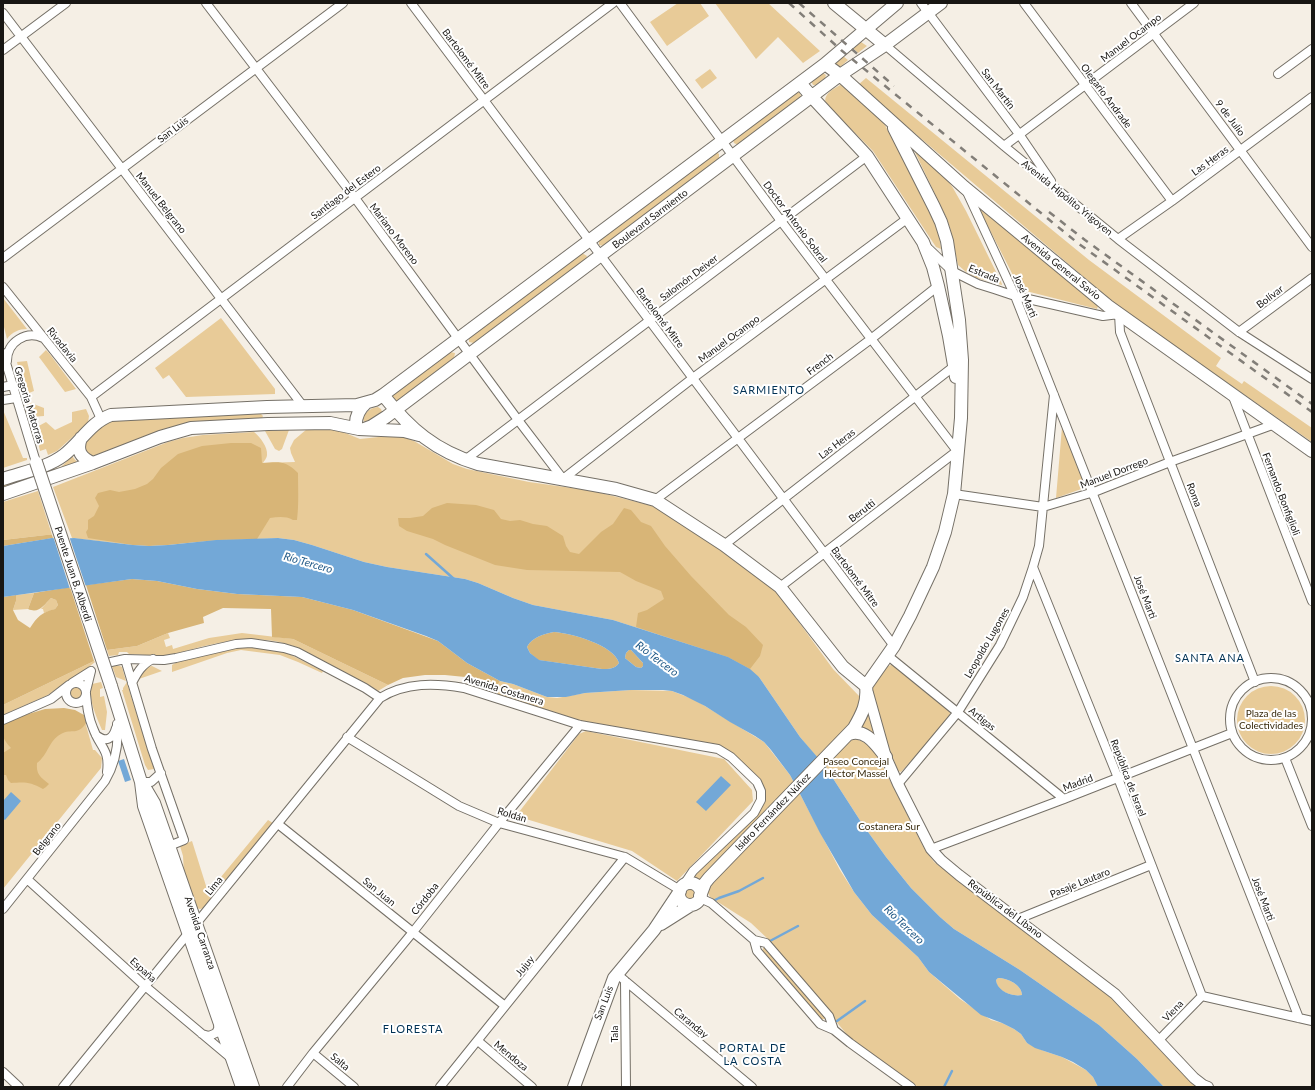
<!DOCTYPE html>
<meta charset="utf-8">
<style>
body{margin:0}
#map{position:relative;width:1315px;height:1090px;overflow:hidden;background:#f5efe5;font-family:Lato,sans-serif}
canvas{display:block}
.frame{position:absolute;inset:0;border:4px solid #181613;pointer-events:none}
</style>
<div id="map">
<canvas width="1315" height="1090"></canvas>
<div class="frame"></div>
</div>
<script>
const ctx = document.querySelector('canvas').getContext('2d');
ctx.lineJoin = 'round';
function fillPath(path, color) {
  ctx.fillStyle = color;
  ctx.fill(path, 'evenodd');
}
function trace(path, color, width, dash) {
  ctx.strokeStyle = color;
  ctx.lineWidth = width;
  ctx.lineCap = dash ? 'butt' : 'round';
  ctx.setLineDash(dash || []);
  ctx.stroke(path);
}
function label(font, color, halo, rows, align = 'center') {
  ctx.font = font + ' Lato,sans-serif';
  ctx.lineWidth = 4;
  ctx.setLineDash([]);
  ctx.textBaseline = 'middle';
  ctx.strokeStyle = halo;
  ctx.fillStyle = color;
  for (const [text, x, y, turn = 0] of rows) {
    ctx.save();
    ctx.translate(x, y);
    ctx.rotate((+turn || 0) * Math.PI / 180);
    ctx.textAlign = isNaN(turn) ? turn : align;
    if (halo) ctx.strokeText(text, 0, 0);
    ctx.fillText(text, 0, 0);
    ctx.restore();
  }
}
fillPath(new Path2D(`
 M678 3H700L709 16 667 46 650 22Z
 M715 3H768L820 51 803 63 778 37 756 59Z
 M861 42 867 46 858 53 853 48Z
 M843 56 848 60 839 68 833 63Z
 M710 69 717 78 702 89 695 80Z
 M823 73 826 75 825 78 816 85H813L811 81Z
 M866 78 1089 260 1221 358 1216 366 1242 384 1244 381 1312 428V442L1115 304 1092 284 858 85Z
 M842 84 884 123 932 216 939 234 941 249 936 247 873 151 826 104C822 94 835 88 842 84Z
 M796 92 800 93 801 97 738 145 734 143 733 140Z
 M914 150 947 179 953 188 966 211 1002 284V285L977 278 966 272 958 265 950 228 946 217Z
 M716 152 719 154V159L604 246 599 245V241Z
 M978 207 1098 306 1097 309 1022 290 1019 287Z
 M582 253 587 256 586 259 474 343 469 342V337Z
 M3 298 27 329C19 329 12 332 7 339L3 323Z
 M221 318 275 389V394L186 397 169 375 163 379 155 368Z
 M46 350 49 353 76 389 65 392 62 388 39 357Z
 M450 352 455 353 454 358 396 402 391 397 392 395Z
 M27 361 34 391 29 393 31 403 44 408V416L30 417 17 362Z
 M378 407 381 409 382 412 381 415 365 423 363 419C365 412 370 408 378 407Z
 M86 409 89 416 88 423 57 451 48 455 46 449 40 451 35 428 46 422 55 430 72 422V412Z
 M3 410 23 458H27V460L3 468Z
 M261 414 263 416 262 418 181 424 97 455 91 456 87 453C86 451 85 449 84 447 83 434 106 423 116 419Z
 M1062 427 1087 487 1056 498Z
 M319 428 338 430 360 439 388 436 403 437 414 441 453 464 467 469 529 482 593 491 657 507 719 547 777 592 833 669 860 697 861 699 852 723 819 760 800 737 759 677 702 649 613 620 533 605 513 598 478 583 465 579 387 567 364 562 312 545 294 540 278 538 133 545 72 538 53 487 168 442 183 438 203 435 254 432C260 437 268 447 267 455 267 458 264 461 263 463L295 462 291 453 290 448 294 440 307 429Z
 M289 430 282 449 279 451 275 449 265 431Z
 M72 456 77 462 76 464 3 487V485L61 467Z
 M38 491 52 535H46L3 540V502Z
 M34 593 28 609 13 610 16 601V595Z
 M51 598 56 600 58 605 55 609 44 613 43 609H41Z
 M168 633 170 638 164 640 166 647 172 645 173 649 209 638 242 633 293 639 388 685 378 691 296 647C252 631 215 643 171 655L162 656 129 654 127 652H119L118 655 109 656 107 650 137 646Z
 M245 647 281 651 291 655 323 671 322 673 298 662 280 655 241 650 227 653 172 672V665C187 656 226 648 245 647Z
 M94 661 95 662 79 675 46 696 3 715V705Z
 M891 665H895L948 709 950 713V718L901 772 898 771 887 742 872 689 873 686 888 666Z
 M112 666H120L122 667 126 681 116 677Z
 M152 666 162 671 136 680 147 667Z
 M500 681 513 684 547 697 557 698 585 693 631 690 672 691 695 700 764 742 790 775 840 870 854 892 872 915 918 957 929 972 960 999 991 1020 1002 1023 1014 1029 1021 1034 1027 1043 1044 1051 1062 1057 1086 1070 1093 1077 1098 1087H918L849 1037 774 947 770 941 751 923 710 897 701 880 698 881 695 879 694 875 764 796 733 754 581 721 493 694 496 687Z
 M101 682 103 688 100 689V697L104 696 107 712 105 730H102C96 715 88 701 92 684Z
 M127 682 130 693 154 769 148 770 145 765 122 690H123V688Z
 M68 693a8 8 0 1 1 16 0a8 8 0 1 1-16 0Z
 M1237 720a34 34 0 1 1 68 0a34 34 0 1 1-68 0Z
 M868 712 878 744 856 730Z
 M84 718 93 750H95L102 758 101 768 3 889V731Z
 M586 731 724 759 752 790 753 801 677 881 632 851 516 816 579 734Z
 M851 739C864 739 871 747 878 757L924 848 934 862 1107 994 1118 1003 1155 1045 1196 1087H1164L1137 1059 1099 1025 1020 970 954 929 940 917 911 888 886 857 863 825 825 766Z
 M268 820 273 823 204 908 200 909 196 908 184 873 183 856 180 846 192 841 207 889H211Z
 M683 894a7 7 0 1 1 14 0a7 7 0 1 1-14 0Z
 M763 948H766L825 1017V1019H821L763 952Z
 M998 978C1008 978 1022 985 1022 995 1012 997 996 991 996 980Z`), '#e8cb98');
fillPath(new Path2D(`
 M231 443H251L261 448 262 463C279 462 285 460 298 473 298 489 299 504 297 520H293C286 516 278 517 270 518L257 539 216 540 168 545 149 546 133 545 88 538 86 532 88 529V520L94 516 99 506 95 498 98 493 110 490 119 492 135 489 147 484 153 479 161 468 178 454 202 446Z
 M447 503 476 505 494 510 501 519 510 521 520 520 533 524 547 526 563 536 566 546 570 552 579 554 601 532 613 524 624 508 631 510 641 522 651 526 665 546 691 576 729 615 746 627 763 645 760 656 750 669 728 657 636 627 638 613 647 610 664 599 661 591 636 581 620 572 527 570 495 565 445 545 433 539 407 531 399 526 398 518H410L423 516 432 508Z
 M46 535H52L53 538 3 546V540Z
 M132 579 157 581 197 589 237 594 302 597 353 610 438 641 467 663 500 681 496 687 465 677 445 675H425L403 678 388 685 293 639 272 637 271 609 223 608 203 617 204 623 168 633 137 646 107 650 86 585Z
 M70 587 94 661 3 705V597L16 595V601L13 610 18 620 30 628C37 617 42 612 55 609L58 605 56 600 51 598C44 605 39 614 28 609L34 593Z
 M554 632C571 633 614 645 619 663 615 669 609 669 602 669L538 660 530 653 527 647C532 637 544 634 554 632Z
 M629 650H631L643 663V666L641 668 636 667 625 658 626 653Z
 M64 708 75 710 84 715 86 723C78 736 72 728 61 734 49 740 48 755 37 763 36 774 40 777 49 784L46 787 43 789C30 782 26 782 11 783L8 780 6 775H3V753L11 748C4 741 0 733 4 723L25 715 45 709Z`), '#d8b577');
fillPath(new Path2D(`
 M52 538 60 539 74 538 133 545 149 546 168 545 216 540 278 538 294 540 312 545 364 562 387 567 465 579 478 583 513 598 533 605 613 620 728 657 750 669 759 677 800 737 825 766 863 825 886 857 911 888 940 917 954 929 1020 970 1099 1025 1137 1059 1164 1087H1098L1093 1077 1086 1070 1073 1062 1062 1057 1035 1048 1027 1043 1021 1034 1014 1029 1002 1023 981 1015 929 972 918 957 872 915 854 892 820 833 798 790 790 775 771 750 764 742 755 736 730 722 705 706 683 695 672 691 663 690H631L585 693 566 697H547L513 684 500 681 467 663 438 641 426 636 353 610 302 597 237 594 197 589 157 581 132 579 3 597V546ZM554 632C571 633 614 645 619 663 615 669 609 669 602 669L539 660 530 653 527 647C532 637 544 634 554 632ZM629 650H631L643 663V666L641 668 636 667 625 658 626 653ZM998 978C1008 978 1022 985 1022 995 1012 997 997 991 996 980Z
 M124 759 131 780 125 782 118 761Z
 M721 776 731 785 706 811 696 802Z
 M11 792 21 801 5 820 3 819V801Z`), '#73a8d7');
fillPath(new Path2D(`
 M53 536H69L86 587 70 589Z`), '#f5efe5');
trace(new Path2D(`
 M426 554 454 579
 M715 900 719 898 739 891 763 878
 M770 941 798 926
 M837 1021 865 1001
 M944 1087 952 1071`), '#73a8d7', 2.5);
const minor = new Path2D(`
 M206 3 355 198 518 420 563 479 693 378 908 218
 M411 3 894 646
 M620 3 781 221 957 451 780 587
 M921 3 1019 134 1051 181
 M1024 3 1172 201
 M1131 3 1312 247
 M3 13 303 406
 M885 45 1004 146 1118 239 1239 332 1312 379
 M3 50 66 3
 M1278 74 1312 49
 M1004 146 1194 3
 M967 192 1015 296 1299 1018
 M1118 239 1172 201 1312 97
 M929 249 952 271 978 284 994 289 1015 296 1103 316 1119 314 1120 332 1255 682
 M3 258 343 3
 M3 287 91 397 101 419
 M1239 332 1312 278
 M3 353 36 462
 M7 361C7 342 26 330 43 338
 M3 387 13 385
 M1232 394 1312 601
 M91 397 613 3
 M3 400 16 398
 M465 460 867 156
 M954 494 1043 507 1094 492 1170 462 1275 424
 M655 500 871 339 938 286
 M724 545 957 364
 M1033 567 1118 778 1202 996
 M887 655 1064 799
 M125 659 152 749 184 840 169 846
 M111 662 125 659 164 660 176 658 236 644 251 643 284 648 297 652 365 688 380 698C406 682 435 683 464 688L580 725 718 749 731 757 757 782 761 791V800L754 813 693 871 683 886
 M1230 719a41 41 0 1 1 82 0a41 41 0 1 1-82 0Z
 M72 683 91 671 86 691
 M132 683C137 673 142 664 153 659
 M66 693a10 10 0 1 1 20 0a10 10 0 1 1-20 0Z
 M86 694C87 706 88 717 93 728 100 748 110 749 107 772
 M3 720 51 699 69 685
 M96 735C106 743 113 739 116 728
 M347 737 459 806 499 823 625 857 680 890
 M1285 758 1312 826
 M141 782H151L161 773
 M898 784 958 712 1000 645 1023 597 1033 567 1039 546 1054 395
 M278 824 505 1006
 M931 849 1064 799 1232 733
 M27 879 145 986 232 1059
 M700 898 711 903 754 940 766 943 829 1016 834 1030
 M3 909 105 781C115 764 119 743 117 724
 M1018 919 1151 865
 M754 940 757 951 820 1024 834 1030 850 1043 911 1087
 M617 974 752 1087
 M625 981 626 1087
 M1202 996 1312 1021
 M202 1034 209 1036 216 1033 218 1029 219 1022
 M478 1041 532 1087
 M1158 1041 1202 996
 M313 1053 354 1087
 M3 1072 19 1087
 M63 1087 380 698
 M287 1087 313 1053 413 932 499 823 580 725
 M440 1087 625 857`);
const tertiary = new Path2D(`
 M868 693 886 757 898 784 931 849 941 860 959 875 1115 994 1194 1078 1203 1085 1208 1087`);
const secondary = new Path2D(`
 M834 3 885 45
 M825 64 840 75 964 187 1108 306 1312 451
 M800 83 812 97 867 156 923 242 933 267 938 286 949 336 956 377
 M383 395C410 429 435 451 478 464L616 489 655 500 724 545 780 587 843 667 866 686
 M356 428C355 418 358 410 366 403
 M364 429 372 426 386 417 840 75 885 45 941 3
 M81 438C76 451 81 458 93 463
 M3 479C23 472 47 468 64 455 80 443 91 422 111 415L267 407 357 405 375 400 383 395 825 64 897 3
 M3 494 93 463 160 437 191 428 268 424 330 423 359 429 404 431 419 435
 M111 686 141 782 144 806 242 1087
 M866 686 894 646 910 616 933 567 945 532 954 494 961 418 962 360 959 320 947 241 941 222 934 207 894 128
 M849 734C866 728 876 745 886 757
 M144 786 154 803 253 1087
 M679 894a11 11 0 1 1 22 0a11 11 0 1 1-22 0Z
 M700 896 705 883 709 878 854 728C862 714 868 703 866 686
 M661 924 691 905
 M574 1087 614 978 654 930 680 891`);
trace(minor, '#757067', 10);
trace(tertiary, '#757067', 12);
trace(secondary, '#757067', 14);
trace(minor, '#fff', 8);
trace(tertiary, '#fff', 10);
trace(secondary, '#fff', 12);
trace(new Path2D(`
 M789 3 841 50 879 81 1079 244 1312 412
 M799 3 894 86
 M1049 212 1085 240 1312 404`), '#827e78', 2.5, [7, 7]);
const secondaryBridge = new Path2D(`
 M36 462 111 686`);
trace(secondaryBridge, '#757067', 14, []);
trace(secondaryBridge, '#fff', 12);
label('10px', '#181613', '#fff', [
 ["Manuel Ocampo",1131,38,-37],
 ["Bartolomé Mitre",466,59,53],
 ["San Martín",998,89,53],
 ["Olegario Andrade",1106,96,53],
 ["9 de Julio",1230,118,53],
 ["San Luis",173,130,-37],
 ["Las Heras",1210,161,-36],
 ["Santiago del Estero",346,192,-37],
 ["Avenida Hipólito Yrigoyen",1067,198,39],
 ["Manuel Belgrano",161,203,52],
 ["Boulevard Sarmiento",650,219,-37],
 ["Doctor Antonio Sobral",795,222,53],
 ["Mariano Moreno",394,234,53],
 ["Avenida General Savio",1061,267,39],
 ["Estrada",984,274,22],
 ["Salomón Deiver",689,278,-37],
 ["José Marti",1025,296,67],
 ["Bolívar",1270,297,-37],
 ["Bartolomé Mitre",660,318,53],
 ["Manuel Ocampo",729,339,-36],
 ["Rivadavia",62,345,51],
 ["French",820,364,-37],
 ["Gregoria Matorras",29,405,73],
 ["Las Heras",837,444,-37],
 ["Manuel Dorrego",1114,473,-21],
 ["Fernando Bonfiglioli",1281,494,69],
 ["Roma",1194,495,69],
 ["Berutti",862,511,-37],
 ["Puente Juan B. Alberdi",73,574,72],
 ["Bartolomé Mitre",855,577,53],
 ["José Marti",1145,597,69],
 ["Leopoldo Lugones",987,643,-60],
 ["Avenida Costanera",504,690,17],
 ["Artigas",982,719,39],
 ["República de Israel",1128,778,69],
 ["Madrid",1078,783,-21],
 ["Isidro Fernández Núñez",773,812,-46],
 ["Roldán",512,815,17],
 ["Belgrano",47,839,-52],
 ["Pasaje Lautaro",1080,883,-22],
 ["Lima",214,886,-51],
 ["San Juan",379,892,39],
 ["Córdoba",425,899,-52],
 ["José Marti",1263,899,69],
 ["República del Líbano",1005,909,37],
 ["Avenida Carranza",200,933,71],
 ["Jujuy",525,966,-51],
 ["España",143,970,42],
 ["San Luis",604,1003,-69],
 ["Viena",1173,1011,-46],
 ["Caranday",691,1023,40],
 ["Tala",615,1034,-90],
 ["Mendoza",511,1056,40],
 ["Salta",340,1062,39]
]);
label('10px', '#37290c', '#fff', [
 ["Plaza de las",1271,714],
 ["Colectividades",1271,726],
 ["Paseo Concejal",856,762],
 ["Héctor Massel",856,774],
 ["Costanera Sur",889,827]
]);
ctx.letterSpacing = '1px';
label('11px', '#003154', '#fff', [
 ["SARMIENTO",769,390],
 ["SANTA ANA",1210,658],
 ["FLORESTA",413,1029],
 ["PORTAL DE",753,1048],
 ["LA COSTA",753,1061]
]);
ctx.letterSpacing = '0px';
label('italic 11px', '#205987', '#fff', [
 ["Río Tercero",308,563,16],
 ["Río Tercero",657,659,37],
 ["Río Tercero",904,925,44]
]);
</script>
